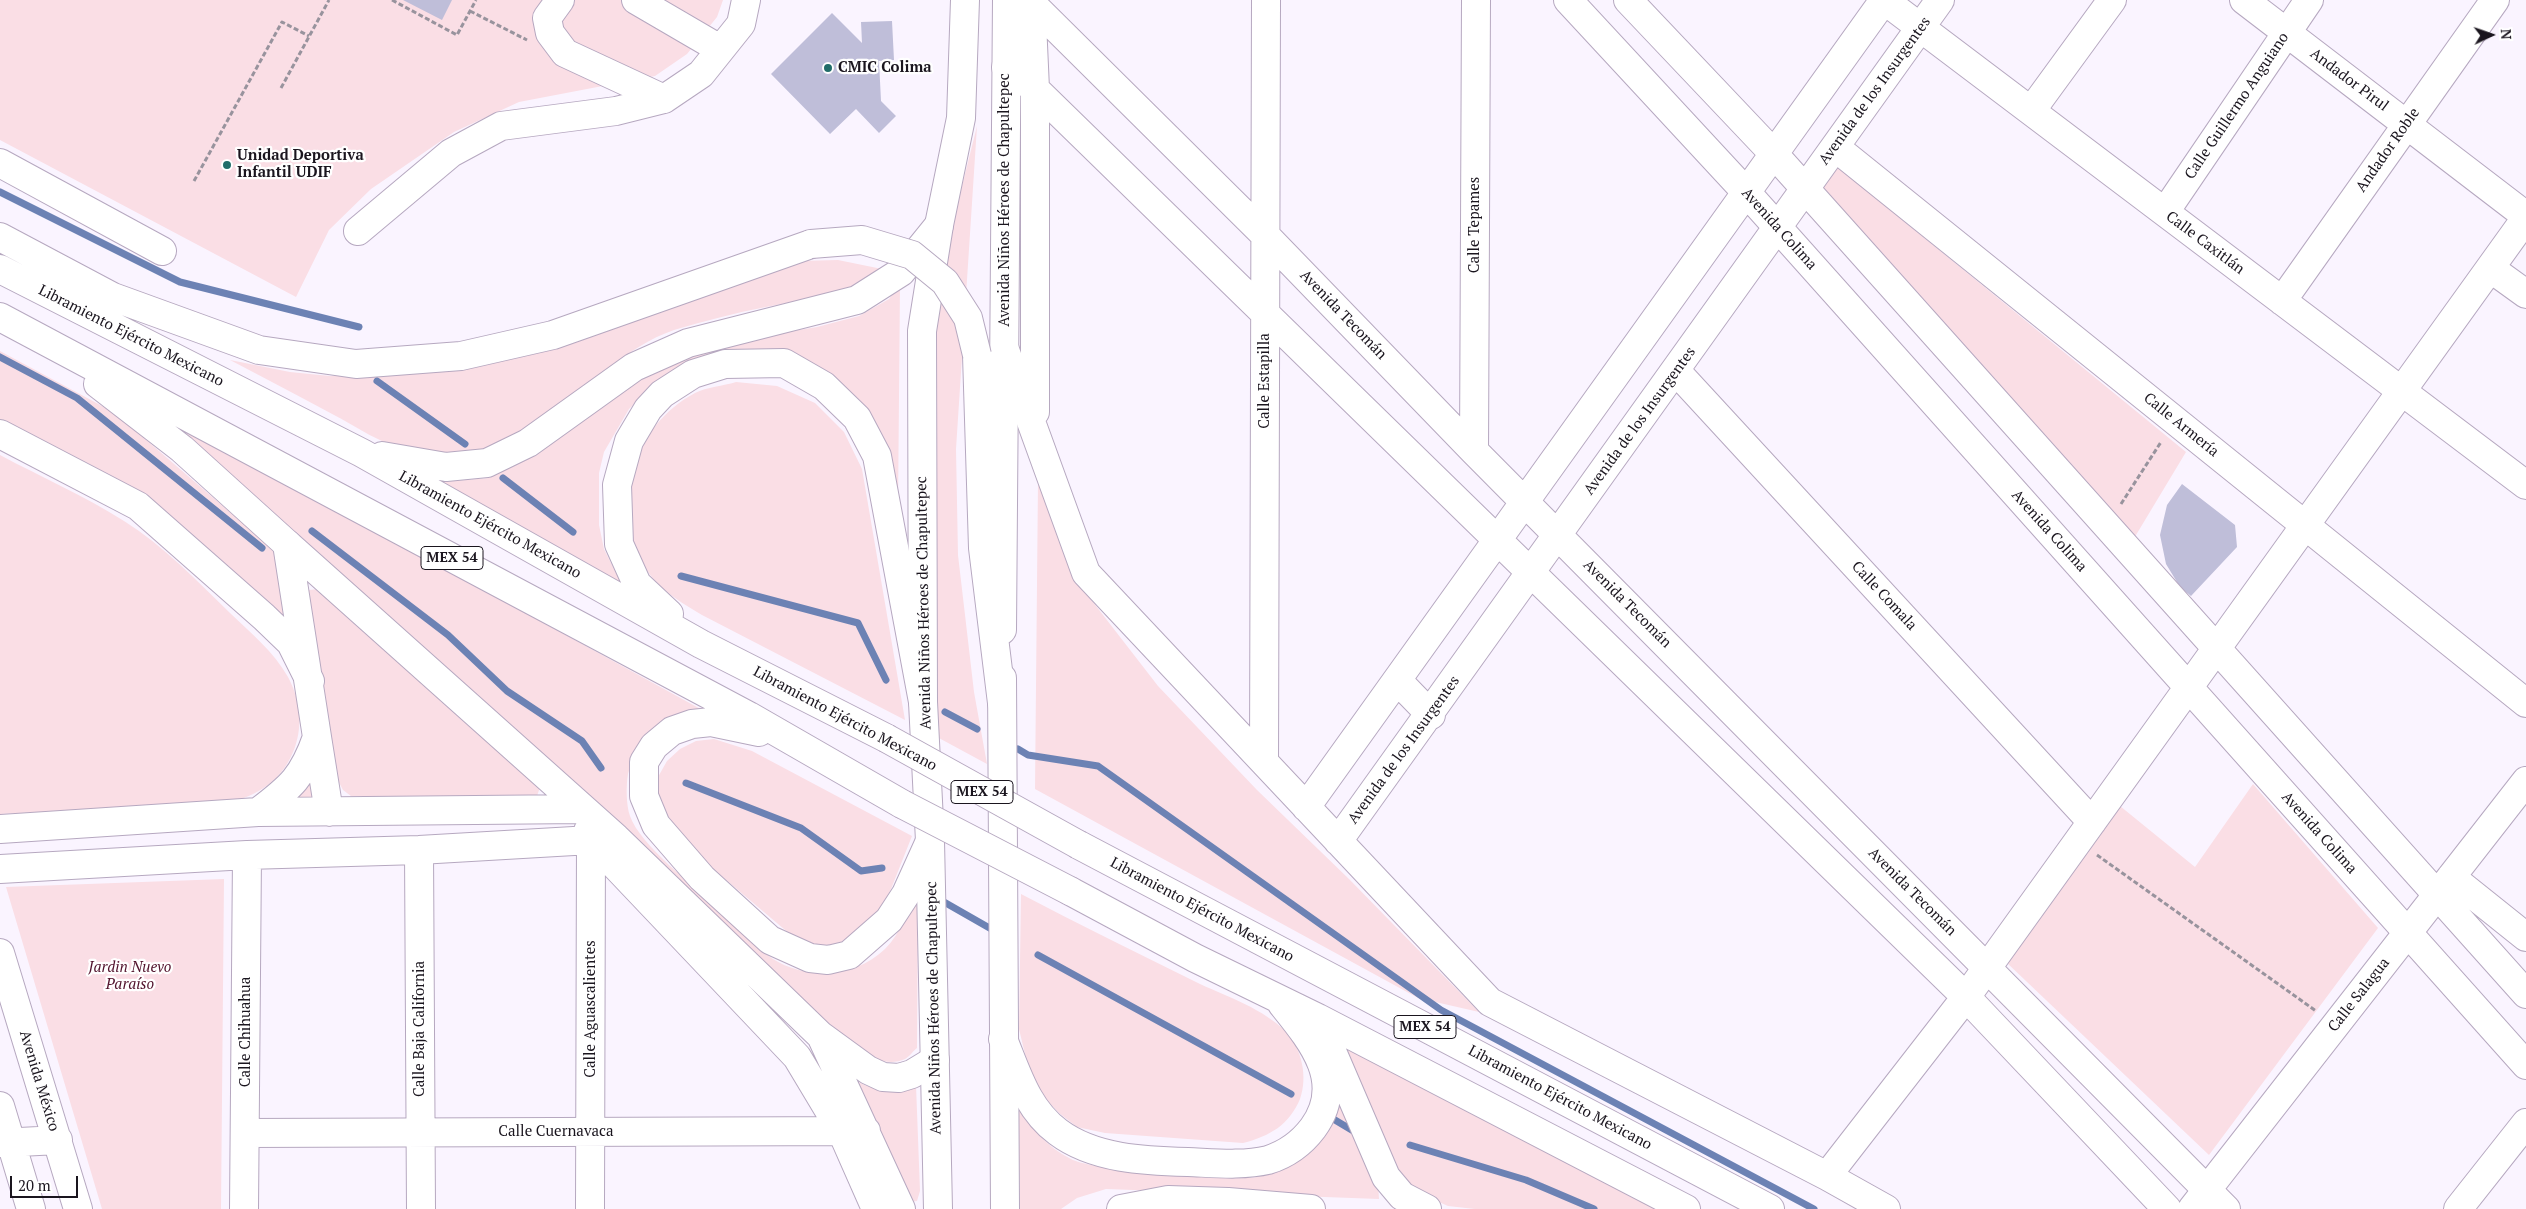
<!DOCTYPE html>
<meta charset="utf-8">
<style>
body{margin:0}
#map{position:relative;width:2526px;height:1209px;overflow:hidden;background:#faf4ff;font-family:"PT Serif",serif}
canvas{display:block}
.north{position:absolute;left:2466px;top:10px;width:50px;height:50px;-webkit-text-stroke:4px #fff;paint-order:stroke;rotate:87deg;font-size:14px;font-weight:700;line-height:20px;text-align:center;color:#1a151e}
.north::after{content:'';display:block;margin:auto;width:18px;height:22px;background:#1a151e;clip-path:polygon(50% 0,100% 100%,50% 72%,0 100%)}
.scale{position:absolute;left:10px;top:1176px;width:68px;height:22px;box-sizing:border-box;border:2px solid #1a151e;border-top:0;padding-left:6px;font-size:15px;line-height:18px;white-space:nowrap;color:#1a151e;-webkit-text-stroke:4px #fff;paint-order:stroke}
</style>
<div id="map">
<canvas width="2526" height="1209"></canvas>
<div class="north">N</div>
<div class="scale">20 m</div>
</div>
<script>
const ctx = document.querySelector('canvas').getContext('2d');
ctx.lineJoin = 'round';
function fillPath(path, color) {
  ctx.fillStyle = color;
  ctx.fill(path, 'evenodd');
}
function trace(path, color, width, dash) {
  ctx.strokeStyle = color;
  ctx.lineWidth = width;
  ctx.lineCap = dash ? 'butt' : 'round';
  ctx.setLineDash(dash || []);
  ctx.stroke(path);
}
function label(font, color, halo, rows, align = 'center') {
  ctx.font = font + ' "PT Serif",serif';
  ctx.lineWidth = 4.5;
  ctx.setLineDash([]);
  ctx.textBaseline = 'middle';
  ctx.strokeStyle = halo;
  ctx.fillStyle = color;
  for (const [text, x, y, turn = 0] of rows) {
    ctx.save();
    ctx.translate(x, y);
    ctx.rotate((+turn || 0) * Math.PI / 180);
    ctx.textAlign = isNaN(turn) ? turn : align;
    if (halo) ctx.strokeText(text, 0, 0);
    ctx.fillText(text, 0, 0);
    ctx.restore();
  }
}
fillPath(new Path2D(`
 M0 0H723L717 17 687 54 655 76 519 102 454 132 371 189 329 230 296 297 0 140Z
 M977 126 956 449 958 555 974 692 987 764 937 737 934 340 947 246Z
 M1833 163 2186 452 2133 540 1814 189Z
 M838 260 882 269C850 300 807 298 766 307 735 313 704 321 674 330 625 347 590 386 550 416 505 450 445 468 391 445 371 437 353 425 334 415 300 397 265 378 230 360L290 372 330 376 381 374 799 261Z
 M900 284 898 509 891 473 800 360 649 390 629 409 604 452 599 473V525L604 549 623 587 441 482 489 478 530 458 662 364 780 333 817 327 859 316 889 299Z
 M0 351 115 413 283 558 296 636 0 422Z
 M736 382 777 386 815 403 844 432 862 469 905 720 702 615C680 602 658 589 644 566 607 506 634 425 695 393 707 387 723 386 736 382Z
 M180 430 276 476 706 712C685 725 633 749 628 774 626 785 626 805 630 816 640 845 694 886 718 908 735 924 754 947 773 959 808 981 856 977 885 949 901 933 909 909 918 889L917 1048C913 1051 909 1057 905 1059 878 1072 845 1040 826 1025Z
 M0 455C41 477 85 496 124 521 164 546 196 580 230 613 251 633 274 652 288 677 300 699 303 724 295 747 284 779 258 797 225 803L0 814Z
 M1038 481 1079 584 1158 686 1257 790 1349 879 1479 1012 1418 998 1035 789Z
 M319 589 541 784 537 796H351L343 790 333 771 306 601 309 590Z
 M714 739 752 751 912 836 891 889 880 911 842 943 825 946 807 943 791 935 679 840 656 794 658 777 667 761 680 749 696 741Z
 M310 772 314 803 288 804Z
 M2253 784 2378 928 2209 1155 2006 962 2120 806 2195 867Z
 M224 879 221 1209H102L6 887Z
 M1021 894C1080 925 1140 954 1200 984 1228 997 1264 1009 1286 1032 1302 1049 1308 1077 1300 1099 1289 1125 1270 1136 1243 1143L1105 1133 1077 1127 1059 1113 1041 1094 1030 1075 1019 1029Z
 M1339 1043 1655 1209H1475L1448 1206 1421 1194 1404 1181 1390 1160Z
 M851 1078C876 1093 889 1090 916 1085L920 1191 917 1201 911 1202 885 1141Z
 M1332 1078 1378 1183 1379 1199 1106 1189 1077 1198 1061 1209H1020L1018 1106C1032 1129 1047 1147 1071 1159 1092 1171 1232 1182 1257 1177 1266 1175 1274 1171 1282 1168Z`), '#fadee5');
trace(new Path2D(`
 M0 192 180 282 359 327
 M0 357 77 398 262 548
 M377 381 465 444
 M503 478 573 532
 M312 531 448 635 507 691 582 741 601 768
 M681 576 858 623 886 680
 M945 712 977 729
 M1018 749 1028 755 1098 766 1441 1010 1814 1209
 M686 783 801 828 861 871 882 868
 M944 902 993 930
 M1038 955 1291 1094
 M1335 1120 1355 1132
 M1410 1145 1526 1180 1594 1209`), '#6c82b4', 7);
fillPath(new Path2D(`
 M403 0H452L442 20Z
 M832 13 862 43 861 22 892 21 894 60 879 61 881 101 896 116 879 133 856 109 830 134 771 74Z
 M2182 484 2235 525 2237 547 2191 596 2180 587 2166 564 2160 535 2167 505Z`), '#bfbed9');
const minor = new Path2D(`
 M560 0 547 18 550 33 565 53 664 99
 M636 0 720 49
 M1028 0 1265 235 1474 451 2226 1209
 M1031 0 1035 89V412
 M1568 0 1746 192 2526 1065
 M1628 0 1774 154 2526 994
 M1884 0 2526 485
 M2244 0 2526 216
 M1006 67 1035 89 1966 997 2167 1209
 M2031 111 2112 0
 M1835 147 2526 703
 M0 163 162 251
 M2165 212 2309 0
 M358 231 451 153 501 126 616 111 664 99 701 74 741 24 746 0
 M2490 268 2526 294
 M2282 301 2495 0
 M1005 350 1086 573 1490 1002 1827 1176 1886 1209
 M1676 371 2092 822
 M0 434 138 506 264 617 291 643 310 681
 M1474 451 1476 0
 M287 544 616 838 820 1035 868 1070 883 1077 899 1078 912 1074 935 1060
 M1398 681 1431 715
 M317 737 329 812
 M1264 762 1266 0
 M1306 807 1884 0
 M258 812C291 787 303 777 317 737L287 544
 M0 829 258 812 583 809
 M588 831 591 840 590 1209
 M1338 841 1940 0
 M419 850 421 1209
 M0 869 247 855 419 850 591 840 797 1057 842 1132 876 1209
 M2451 877 2526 937
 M0 953 78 1209
 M822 1038 901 1209
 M0 1106 31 1209
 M245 1133 866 1131
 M0 1143 58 1140
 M1827 1176 1966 997 2526 218
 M244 1209 247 855
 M1121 1209 1168 1200 1228 1202 1311 1209
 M2192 1209 2526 781
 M2458 1209 2526 1123`);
const major = new Path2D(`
 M1002 630 1007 0
 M1002 678 1005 1209
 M938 1209 930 841 923 702 922 331 939 225 961 118 965 0`);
const highway = new Path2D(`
 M0 237 113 297 259 350 356 364 461 356 553 335 811 244
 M0 269 362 453 701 644 886 738
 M0 317 749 716 902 804
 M977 355 983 548 1002 703
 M98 384 182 449 287 544
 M382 456 446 467 487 463 528 443 634 367 688 343 857 300 901 272 939 225
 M669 614 637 584 619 544 617 485 629 441 648 409 662 394 693 374 725 364 784 363 824 386 857 418 877 456 923 702
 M759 732 711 722 692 724 672 731 654 746 644 762V796L656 825 702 878 770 940 810 958 828 960 849 955 889 920 906 894 930 841
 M1079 845 1770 1209
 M1070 891 1195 958 1318 1018 1686 1209
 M1003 1039C1017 1073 1027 1109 1058 1132 1094 1159 1145 1161 1188 1162 1214 1163 1243 1166 1268 1160 1287 1154 1301 1144 1313 1128 1347 1082 1311 1040 1282 1004
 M1331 1049 1386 1177 1402 1196 1427 1209`);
trace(minor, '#b6a8c0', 30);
trace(major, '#b6a8c0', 30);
trace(highway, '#b6a8c0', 30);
trace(new Path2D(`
 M392 0 457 35 476 0
 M470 11 527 40
 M281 88 329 0
 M194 181 282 22 309 36
 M2121 504 2161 442
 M2097 855 2316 1011`), '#98939d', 3, [5, 2.5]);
trace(minor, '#fff', 28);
trace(major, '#fff', 28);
trace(highway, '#fff', 28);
const highwayBridge = new Path2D(`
 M811 244 862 240 912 255 945 282 968 318 977 355
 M886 738 1079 845
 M902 804 1070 891`);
trace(highwayBridge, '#b6a8c0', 30, []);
trace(highwayBridge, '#fff', 28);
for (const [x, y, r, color] of [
 [828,68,5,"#216c69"],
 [227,165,5,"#216c69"]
]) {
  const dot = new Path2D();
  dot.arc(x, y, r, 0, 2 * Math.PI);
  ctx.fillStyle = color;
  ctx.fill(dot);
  trace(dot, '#fff', 2);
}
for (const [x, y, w] of [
 [452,558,62],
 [982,792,62],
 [1425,1027,62]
]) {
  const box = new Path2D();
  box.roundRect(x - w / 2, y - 11.5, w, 23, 4);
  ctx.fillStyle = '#fff';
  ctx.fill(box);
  trace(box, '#1a151e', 1);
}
label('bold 14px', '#1a151e', null, [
 ["MEX 54",452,558],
 ["MEX 54",982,792],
 ["MEX 54",1425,1027]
]);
label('bold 15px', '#1a151e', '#fff', [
 ["CMIC Colima",838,68],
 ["Unidad Deportiva",237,156],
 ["Infantil UDIF",237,173]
], 'left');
label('15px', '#1a151e', '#fff', [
 ["Andador Pirul",2349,80,37],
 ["Avenida de los Insurgentes",1875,91,-54],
 ["Calle Guillermo Anguiano",2237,106,-56],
 ["Andador Roble",2388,150,-55],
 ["Avenida Niños Héroes de Chapultepec",1005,200,-90],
 ["Calle Tepames",1475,225,-90],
 ["Avenida Colima",1779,229,48],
 ["Calle Caxitlán",2205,243,37],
 ["Avenida Tecomán",1343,315,46],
 ["Libramiento Ejército Mexicano",131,336,27],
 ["Calle Estapilla",1265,381,-90],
 ["Avenida de los Insurgentes",1640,421,-54],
 ["Calle Armería",2181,425,39],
 ["Libramiento Ejército Mexicano",490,525,29],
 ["Avenida Colima",2049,531,48],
 ["Calle Comala",1884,596,47],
 ["Avenida Niños Héroes de Chapultepec",924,603,-91],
 ["Avenida Tecomán",1627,604,45],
 ["Libramiento Ejército Mexicano",845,719,28],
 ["Avenida de los Insurgentes",1404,750,-54],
 ["Avenida Colima",2319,833,48],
 ["Avenida Tecomán",1912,892,45],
 ["Libramiento Ejército Mexicano",1202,910,28],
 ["Calle Salagua",2359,995,-52],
 ["Avenida Niños Héroes de Chapultepec",934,1008,-91],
 ["Calle Aguascalientes",591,1009,-90],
 ["Calle Baja California",420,1029,-90],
 ["Calle Chihuahua",246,1032,-90],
 ["Avenida México",39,1081,73],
 ["Libramiento Ejército Mexicano",1560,1098,28],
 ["Calle Cuernavaca",556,1132]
]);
label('italic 15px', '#51122c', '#fff', [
 ["Jardin Nuevo",130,968],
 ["Paraíso",130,985]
]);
</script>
